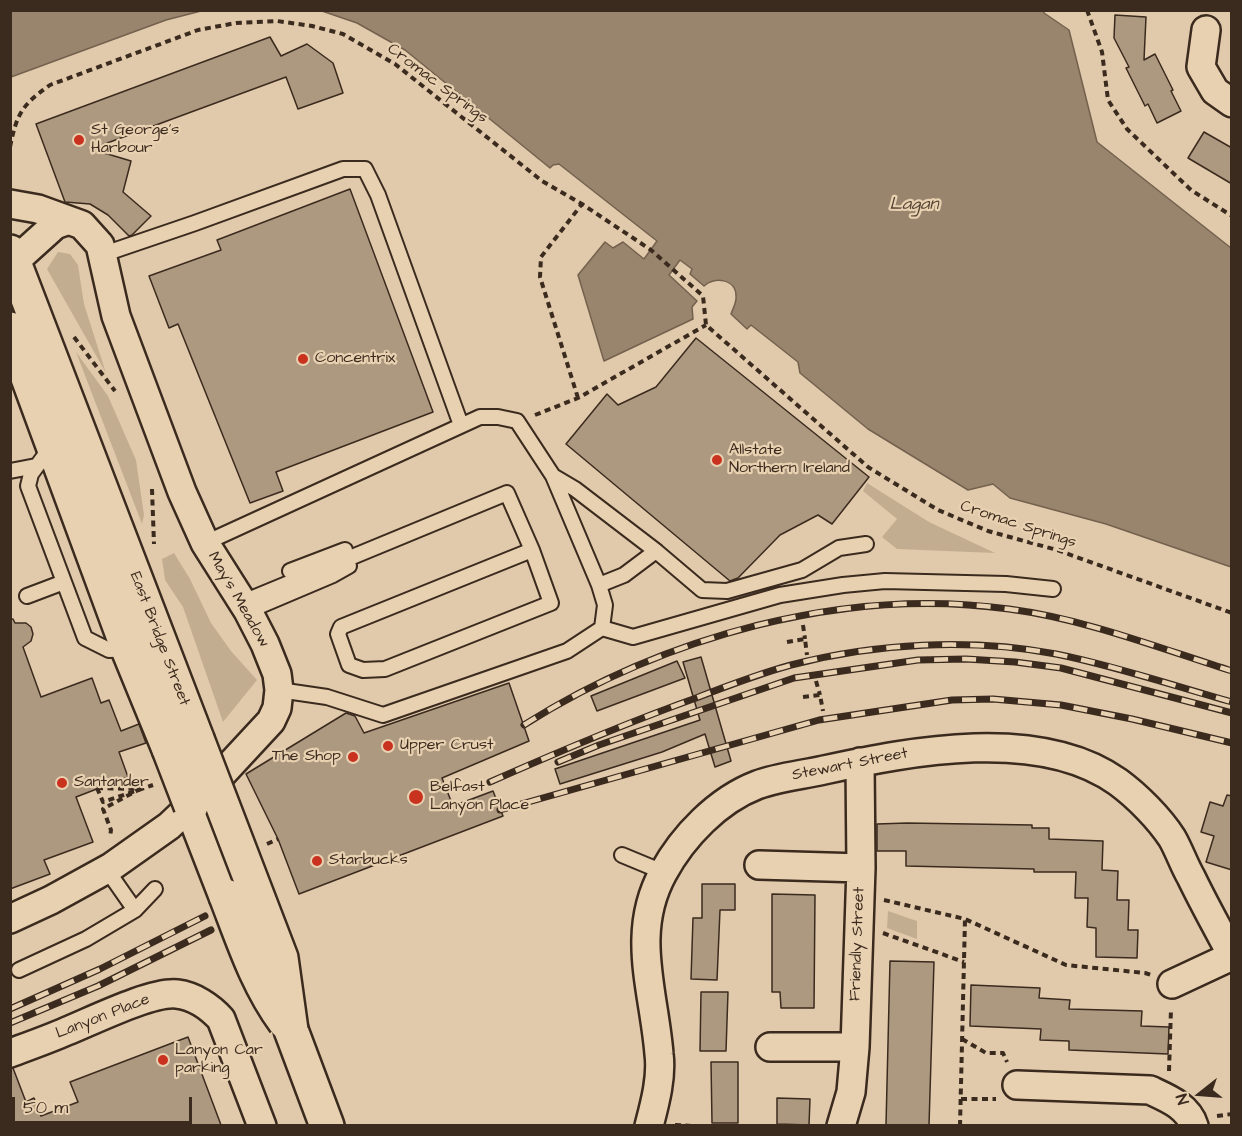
<!DOCTYPE html>
<style>
body{margin:0}
#map{position:relative;width:1242px;height:1136px;overflow:hidden;background:#e1caab;font-family:"Architects Daughter",sans-serif}
canvas{display:block}
.frame{position:absolute;inset:0;border:12px solid #3b2a1e;pointer-events:none}
.north{position:absolute;left:1170px;top:1064px;width:60px;height:60px;-webkit-text-stroke:4px #e8d1b1;paint-order:stroke;rotate:253deg;font-size:16px;font-weight:700;line-height:24px;text-align:center;color:#3b2a1e}
.north::after{content:'';display:block;margin:auto;width:21px;height:27px;background:#3b2a1e;clip-path:polygon(50% 0,100% 100%,50% 72%,0 100%)}
.scale{position:absolute;left:12px;top:1097px;width:180px;height:27px;box-sizing:border-box;border:3px solid #3b2a1e;border-top:0;padding-left:8px;font-size:18px;line-height:21px;white-space:nowrap;color:#3b2a1e;-webkit-text-stroke:4px #e8d1b1;paint-order:stroke}
</style>
<div id="map">
<canvas width="1242" height="1136"></canvas>
<div class="frame"></div>
<div class="north">N</div>
<div class="scale">50 m</div>
</div>
<script>
const ctx = document.querySelector('canvas').getContext('2d');
ctx.lineJoin = 'round';
function fillPath(path, color) {
  ctx.fillStyle = color;
  ctx.fill(path, 'evenodd');
}
function trace(path, color, width, dash) {
  ctx.strokeStyle = color;
  ctx.lineWidth = width;
  ctx.lineCap = dash ? 'butt' : 'round';
  ctx.setLineDash(dash || []);
  ctx.stroke(path);
}
function label(font, color, halo, rows, align = 'center') {
  ctx.font = font + ' "Architects Daughter",sans-serif';
  ctx.lineWidth = 4.5;
  ctx.setLineDash([]);
  ctx.textBaseline = 'middle';
  ctx.strokeStyle = halo;
  ctx.fillStyle = color;
  for (const [text, x, y, turn = 0] of rows) {
    ctx.save();
    ctx.translate(x, y);
    ctx.rotate((+turn || 0) * Math.PI / 180);
    ctx.textAlign = isNaN(turn) ? turn : align;
    if (halo) ctx.strokeText(text, 0, 0);
    ctx.fillText(text, 0, 0);
    ctx.restore();
  }
}
fillPath(new Path2D(`
 M58 252 70 254 78 265 84 304 106 373 47 269Z
 M76 352 108 396 136 460 144 515 142 524Z
 M867 483 929 522 995 553 897 549 882 537 897 519 863 491Z
 M174 553 190 579 211 623 231 651 257 680 223 722 183 607 165 580 162 559Z
 M888 911 917 921V939L887 928Z`), '#c3ad91');
const water = new Path2D(`
 M11 10H201V11L166 20 11 77Z
 M322 11H1044V13L1069 30 1097 142 1231 248V567L1106 524 1010 498 993 484 968 490 868 429 800 373 798 362 751 325 747 329 731 314C733 308 737 302 736 296 736 279 714 276 704 286L690 274 692 269 680 260 669 275 697 301 692 307 693 319 604 361 578 275 605 242 613 248 623 242 644 259 657 241 559 164 553 165 550 168 405 50 357 23Z`);
fillPath(water, '#99856e');
trace(water, '#73614e', 1.5);
const building = new Path2D(`
 M1115 15 1146 17 1144 60 1155 54 1173 90 1171 91 1181 111 1157 123 1148 104 1145 106 1126 68 1129 67 1114 38Z
 M270 37 281 56 307 44 333 63 343 93 298 109 286 77 91 149 131 161 123 192 151 216 132 235 129 236 108 215 90 204 65 202 36 124Z
 M1204 132 1232 148V184L1188 158Z
 M350 189 433 412 276 472 283 491 250 503 178 324 169 328 149 276 221 250 217 240Z
 M696 338 869 477 832 524 818 515 780 535 738 578 730 581 566 444 607 394 618 405 656 387Z
 M10 619H13L15 623H26L31 627 33 634 31 641 23 647 41 697 92 678 101 703 109 700 121 731 139 724 146 743 119 752 128 777 76 797 93 842 44 860 50 874 10 889Z
 M701 657 731 761 715 767 705 734 662 752 560 784 555 769 700 720 683 662Z
 M677 661 685 678 597 711 591 696Z
 M509 683 529 741 442 778 453 806 493 791 503 816 299 894 278 839 246 774 346 713 355 716 364 733Z
 M1227 795 1232 796V870L1206 862 1214 836 1201 832 1210 802 1223 806Z
 M907 823 1032 825V828H1049V839L1103 841 1102 870 1118 871 1117 900H1129L1128 930H1138L1137 958 1096 957V928L1087 927 1088 898H1075L1076 872H1034V869L906 866V851H877V824Z
 M702 884H735V910H720L717 980 691 979 693 918H702Z
 M772 894 815 895 814 1008H781L780 992H772Z
 M890 961 934 962 929 1125H886Z
 M971 985 1040 988 1039 998 1070 1000 1069 1009 1142 1011 1141 1026 1169 1027 1168 1054 1069 1050V1041L1040 1040 1041 1029 970 1026Z
 M701 992H728L726 1051H700Z
 M188 1037 221 1125H10V1068H13L26 1102 34 1098 41 1116 78 1102 70 1082Z
 M711 1062H738V1123H712Z
 M777 1098 810 1099 809 1125 777 1124Z`);
fillPath(building, '#ad9980');
trace(building, '#3b2a1e', 1.5);
const service = new Path2D(`
 M104 254 195 223 343 169H365L378 195 461 425
 M51 447 31 474 28 486 85 638 109 650 128 649
 M10 471 36 466
 M205 543 480 417H498L517 421 553 476 599 585 624 575 656 551 575 489 553 476
 M532 550 551 603 385 669 363 670 349 665 338 634 341 627Z
 M656 551 702 590 727 591 802 570 839 548 866 544
 M290 571 345 550
 M27 596 64 582
 M243 602 507 493 532 550
 M248 611 333 575 349 566
 M602 628 633 637 780 595 843 585 885 581 1006 584 1053 589
 M279 690 327 697 383 715 567 651 602 628 605 605 599 585
 M622 855 663 872
 M107 870 135 910
 M19 970 86 939 135 910 155 889`);
const minor = new Path2D(`
 M1206 30 1201 67 1215 91 1232 103
 M10 204 38 209 82 225 100 245 116 316 182 492 205 543 248 611 265 644 277 674 279 690 277 708 271 721 207 790 169 826 111 867 51 900 10 919
 M14 262 55 225 66 221
 M759 865 861 868
 M1172 984 1232 956
 M770 1047H855
 M10 1053C29 1046 49 1039 67 1031 92 1021 152 991 177 994 194 996 210 1007 221 1019L262 1126
 M1017 1085 1150 1090C1167 1098 1188 1106 1194 1126
 M649 1126C655 1103 662 1077 659 1054 654 991 630 933 663 873 683 836 718 800 757 785 778 777 802 775 824 770 911 751 1040 726 1118 782 1137 796 1159 818 1172 838 1179 850 1184 865 1191 877 1204 904 1218 929 1232 955
 M841 1126 851 1092 855 1047 861 868 860 762`);
const primary = new Path2D(`
 M10 252 197 739
 M10 329 128 649 169 749
 M191 806 226 896
 M291 1030 327 1126`);
trace(service, '#3b2a1e', 18);
trace(minor, '#3b2a1e', 32);
trace(primary, '#3b2a1e', 38);
trace(new Path2D(`
 M1087 10 1102 52 1108 100 1127 129 1191 190 1232 216
 M10 147C17 113 22 105 50 85L198 30 236 23 277 21 312 26 343 34 395 64 542 181 582 204 651 250 703 296 706 325 868 467 938 510 988 531 1057 550 1232 613
 M74 337 115 391
 M578 398 540 277 541 257 582 204
 M535 415 578 398 706 325
 M152 489 154 544
 M803 625 805 639
 M787 642 805 639 807 655
 M816 681 820 695
 M803 697 820 695 823 711
 M97 788 140 789 103 809 111 830 110 837
 M267 844 278 839
 M884 900 965 919 1066 965 1145 973 1151 975
 M883 933 964 962
 M962 1039 986 1053H1003L1007 1062
 M1169 1071 1171 1009
 M961 1099H996
 M1217 1116 1232 1114
 M675 1125 692 1126
 M960 1126 965 919`), '#3b2a1e', 4, [6, 4.5]);
trace(service, '#e8d1b1', 14);
trace(minor, '#e8d1b1', 27);
trace(primary, '#e8d1b1', 33);
const rail = new Path2D(`
 M524 725C663 637 844 586 1009 609 1085 619 1159 648 1232 671
 M558 762 599 745 794 678 918 660 966 659 1015 662 1061 668 1232 713
 M490 782C558 752 626 723 696 698 727 686 758 674 791 665 875 643 970 638 1056 654 1116 666 1174 686 1232 702
 M500 810 819 720 952 700 993 699 1061 705 1132 719 1232 743
 M10 1009 100 969 205 916
 M10 1023 98 986 211 930`);
trace(rail, '#3b2a1e', 7);
trace(rail, '#e8d1b1', 4.5, [14]);
const primaryBridge = new Path2D(`
 M197 739 281 958 291 1030
 M169 749 191 806
 M226 896C243 940 257 984 285 1022`);
trace(primaryBridge, '#3b2a1e', 38, []);
trace(new Path2D(`
 M97 788 103 802 153 785`), '#3b2a1e', 4, [6, 4.5]);
trace(primaryBridge, '#e8d1b1', 33);
for (const [x, y, r, color] of [
 [79,140,6,"#c8321e"],
 [303,359,6,"#c8321e"],
 [717,460,6,"#c8321e"],
 [388,746,6,"#c8321e"],
 [353,757,6,"#c8321e"],
 [62,783,6,"#c8321e"],
 [416,797,8,"#c8321e"],
 [317,861,6,"#c8321e"],
 [163,1060,6,"#c8321e"]
]) {
  const dot = new Path2D();
  dot.arc(x, y, r, 0, 2 * Math.PI);
  ctx.fillStyle = color;
  ctx.fill(dot);
  trace(dot, '#e8d1b1', 2);
}
label('16px', '#3b2a1e', '#e8d1b1', [
 ["Cromac Springs",437,84,37],
 ["Cromac Springs",1018,525,18],
 ["May's Meadow",238,600,60],
 ["East Bridge Street",159,639,69],
 ["Stewart Street",850,765,-11],
 ["Friendly Street",858,944,-88],
 ["Lanyon Place",103,1017,-21]
]);
label('16px', '#3b2a1e', '#e8d1b1', [
 ["St George's",91,131],
 ["Harbour",91,149],
 ["Concentrix",315,359],
 ["Allstate",729,451],
 ["Northern Ireland",729,469],
 ["Upper Crust",400,746],
 ["The Shop",341,757,"right"],
 ["Santander",74,783],
 ["Belfast",430,788],
 ["Lanyon Place",430,806],
 ["Starbucks",329,861],
 ["Lanyon Car",175,1051],
 ["parking",175,1069]
], 'left');
label('italic 18px', '#524132', '#e8d1b1', [
 ["Lagan",914,205]
]);
</script>
